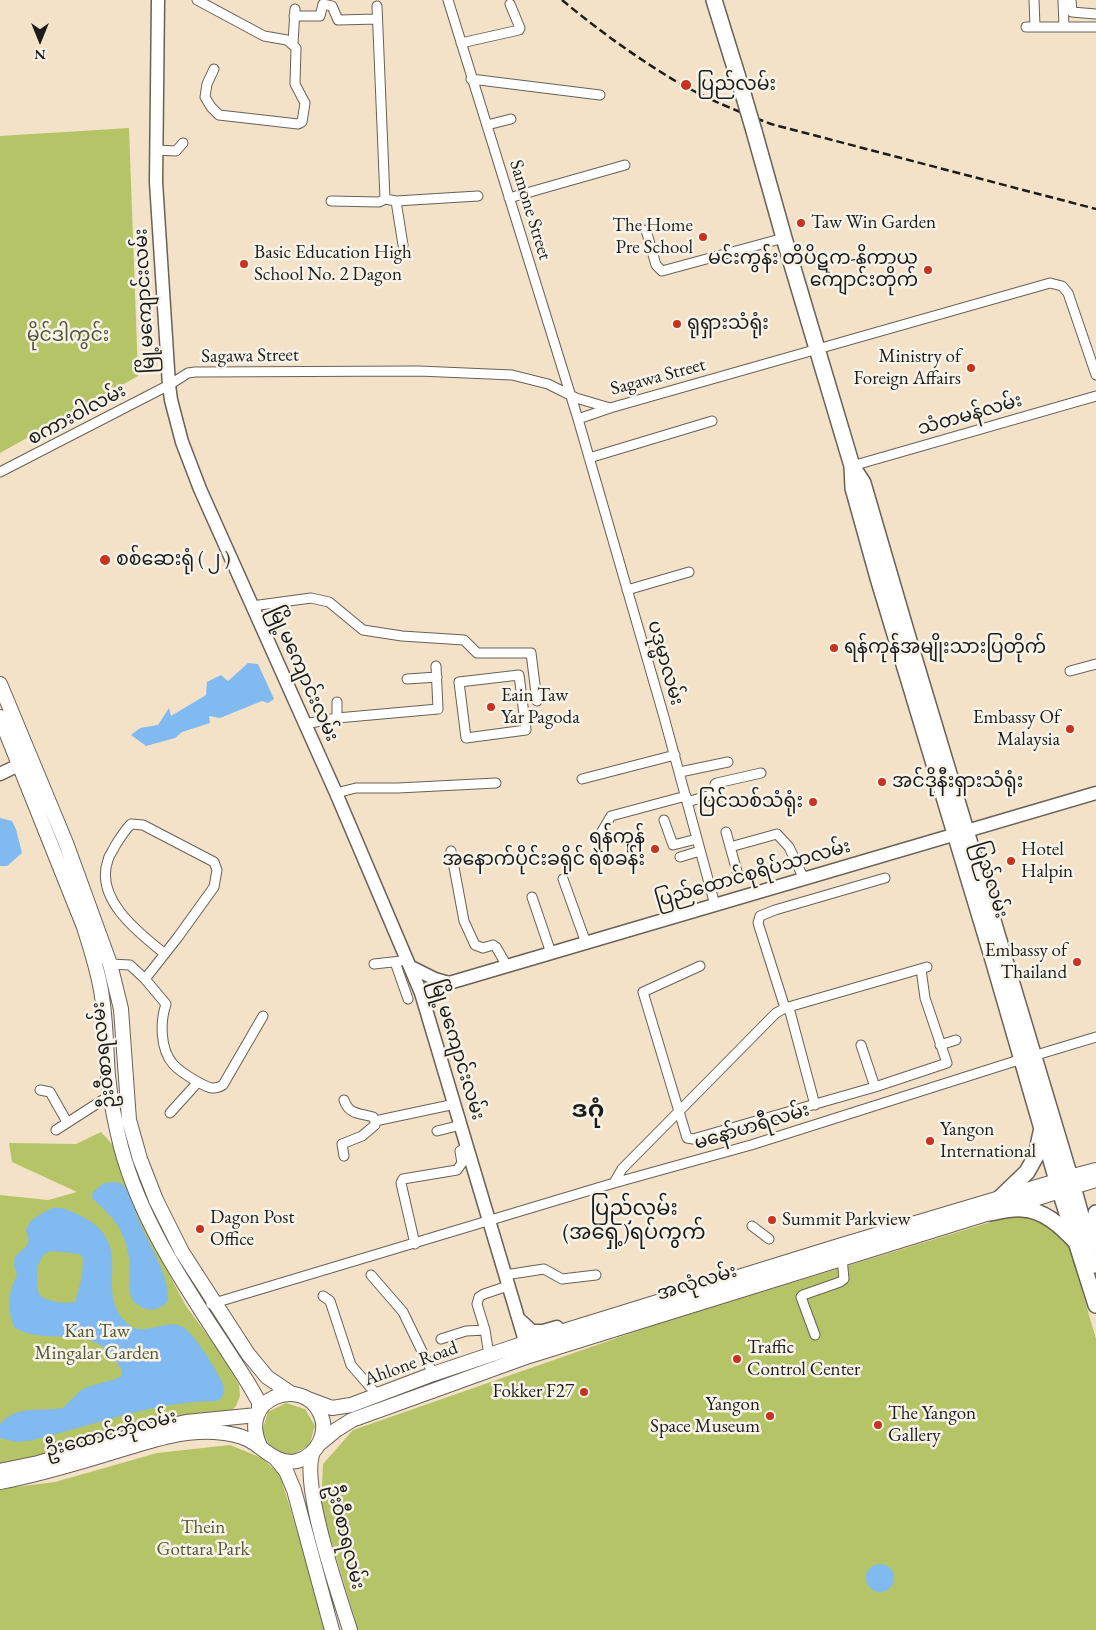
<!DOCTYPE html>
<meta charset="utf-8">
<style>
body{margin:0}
#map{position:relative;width:1096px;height:1630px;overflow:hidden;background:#f4e2c8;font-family:"EB Garamond",serif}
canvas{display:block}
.north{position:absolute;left:15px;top:15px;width:50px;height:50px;-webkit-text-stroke:4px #f7f3e8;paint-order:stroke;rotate:180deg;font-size:14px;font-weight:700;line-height:20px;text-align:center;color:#1c1c1c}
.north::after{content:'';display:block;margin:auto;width:18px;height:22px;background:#1c1c1c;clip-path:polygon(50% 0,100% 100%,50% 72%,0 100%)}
</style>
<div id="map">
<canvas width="1096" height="1630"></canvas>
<div class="north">N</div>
</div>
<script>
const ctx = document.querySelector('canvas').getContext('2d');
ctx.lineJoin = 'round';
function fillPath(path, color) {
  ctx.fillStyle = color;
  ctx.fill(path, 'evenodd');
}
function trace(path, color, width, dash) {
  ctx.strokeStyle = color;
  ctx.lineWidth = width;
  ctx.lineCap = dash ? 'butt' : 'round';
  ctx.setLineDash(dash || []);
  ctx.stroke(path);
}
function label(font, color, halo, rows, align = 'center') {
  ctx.font = font + ' "EB Garamond","Noto Sans Myanmar",serif';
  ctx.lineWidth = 5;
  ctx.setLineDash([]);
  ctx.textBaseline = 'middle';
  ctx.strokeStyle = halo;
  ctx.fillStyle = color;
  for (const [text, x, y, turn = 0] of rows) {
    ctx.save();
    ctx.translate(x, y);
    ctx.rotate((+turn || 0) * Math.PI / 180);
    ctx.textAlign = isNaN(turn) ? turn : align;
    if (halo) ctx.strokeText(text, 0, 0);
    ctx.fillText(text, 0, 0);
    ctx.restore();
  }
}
fillPath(new Path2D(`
 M129 128 138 376 0 453V136Z
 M101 1132 121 1154 137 1204 163 1263 186 1306 227 1362 239 1385 240 1396 236 1406 227 1415 0 1465V1195L48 1200 77 1192 12 1162 9 1143 76 1144Z
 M1020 1213 1051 1224 1070 1249 1096 1339V1630H358L321 1506 323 1464 353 1430 654 1325Z
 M286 1403 305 1409 315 1426 309 1446 291 1455 271 1449 262 1431 268 1412Z
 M230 1445 262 1458 280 1475 327 1630H0V1489L55 1482 157 1453Z`), '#b5c466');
fillPath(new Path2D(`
 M248 663 258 664 274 699 268 703 262 701 220 718 209 716 210 723 182 732 175 738 146 746 131 735 140 728 158 725 169 708 171 716 206 695 207 682 221 675 228 681Z
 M0 818 12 821 16 829 22 853 7 866H0Z
 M116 1182C118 1182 121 1183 123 1185 131 1192 134 1210 139 1221 149 1246 169 1273 168 1301 163 1307 155 1311 147 1309 124 1303 131 1286 130 1268 129 1256 127 1244 122 1234 116 1219 103 1209 92 1198L93 1192 104 1183Z
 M53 1208C64 1207 72 1212 81 1216 139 1245 91 1291 128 1324 141 1337 163 1321 179 1325 192 1329 216 1369 222 1382 225 1390 225 1397 217 1401 151 1401 91 1427 28 1441L16 1442 0 1438V1424C17 1404 41 1412 63 1408L80 1391 87 1387 119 1378 122 1374C121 1367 117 1362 113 1357 89 1323 44 1347 14 1327 7 1310 8 1291 17 1275L14 1265 15 1257C24 1247 33 1246 26 1231 28 1220 42 1212 53 1208ZM52 1251 79 1254 83 1258 82 1277 75 1302C65 1304 46 1302 39 1294 36 1281 34 1254 52 1251Z
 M866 1578a14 14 0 1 1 28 0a14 14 0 1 1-28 0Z`), '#81b9f1');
const street = new Path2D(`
 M197 0 264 36 287 40 296 48 295 84 305 103 302 122 298 124 219 115 211 107 205 97 207 84 214 69
 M448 0 578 419 664 717 715 905
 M1034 0 1035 26
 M1063 0 1064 27
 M1071 0 1072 12 1096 14
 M377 6 385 199 396 201 403 245
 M294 16H320L323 4 332 6 338 20 377 19
 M1026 27H1096
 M461 43 519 30 520 28 510 4
 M293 44 295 9
 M471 79 600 95
 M487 125 511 119
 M156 150 176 151 183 143
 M509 198 625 165
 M331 201 379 202 385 199
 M396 201 478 196
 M646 230 656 265 662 271 784 238
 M578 419 610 408 1050 283 1062 286 1068 293 1096 375
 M589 458 712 421
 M852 466 1096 396
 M0 472 169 385 188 373 195 372 419 371 512 375 548 384 576 398 610 408
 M627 590 689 572
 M252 606 311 598 329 602 363 630 402 636 464 640 477 653H531L537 701
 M1070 671 1096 664
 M519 675 526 730 466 738 459 682Z
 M407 679 437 677
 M337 718V702
 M305 724 337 718 438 709 436 666
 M680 772 728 762
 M582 779 675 755
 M336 793 356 788H398L496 783
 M687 802 714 794 715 784 717 783 761 773
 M664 820 673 845 697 839
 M726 832 738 875
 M601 833 611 816 686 796
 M730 847 777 834 789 847 804 879
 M451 851 464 921 475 945 483 948 493 945 496 947 507 966
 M680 857 700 851
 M563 879 586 943
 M532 897 551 953
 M395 962 408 999
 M110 964 130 965 145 979 166 1004C160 1022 160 1049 173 1064 180 1072 189 1077 198 1082 207 1087 213 1091 223 1085L263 1016
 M374 964 401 961
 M700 966 643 992 687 1138 693 1139 875 1087
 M145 979 178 937 214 887 217 870 214 862 143 825 131 824C124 831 120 838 115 846 113 851 109 855 108 860 94 899 139 933 165 954
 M785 1008 758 923 760 916 775 910 885 878
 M789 1008 815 1105
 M861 1045 875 1087 947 1063 925 998 921 969
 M940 1045 956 1040
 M1033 1056 1096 1037
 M40 1090 50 1092 67 1122
 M344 1100C349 1115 360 1113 373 1117L375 1121
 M170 1113 198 1082
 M375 1121 455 1104
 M56 1130 112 1094
 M437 1131 461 1125
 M344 1156 342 1144 362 1136 375 1125V1121
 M614 1183 622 1169 776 1013 785 1008 927 967
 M752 1226 769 1239
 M415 1244 401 1183 403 1179 457 1170 462 1163 460 1151 467 1147
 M371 1275 403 1312 433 1374
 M505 1275 544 1269 562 1279 596 1275
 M323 1296 330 1301 351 1365 378 1396
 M211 1304 614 1183 751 1145 1022 1059
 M815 1335 801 1297 803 1295 840 1282 844 1279 842 1258
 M441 1339 466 1331 485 1330
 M489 1355 485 1330 477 1304 479 1297 484 1294 508 1286`);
const secondary = new Path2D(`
 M158 0 156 182 169 385 171 400 182 442 200 489 336 793 421 993 528 1351
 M0 774 27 761
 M411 967 435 979 449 983
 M421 993 449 983 1096 793
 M519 1319 532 1331H543L557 1327`);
const primary = new Path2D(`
 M0 684 66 843 110 964 121 1009 129 1120 140 1159 156 1200 182 1252 248 1354 267 1377 292 1394
 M0 717 84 927C91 950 99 973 102 997 106 1023 106 1049 108 1076 110 1096 116 1127 121 1147 144 1234 201 1308 248 1383L259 1402V1410
 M1069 1177 1096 1170
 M1073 1187 1096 1180
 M308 1399 332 1408 351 1405 433 1374 525 1343 842 1245 1057 1181
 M319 1444 336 1430 352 1420 529 1356 1060 1191
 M313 1452C300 1483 339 1595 350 1630
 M276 1459 286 1471 294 1490 332 1630
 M0 1471 38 1463 163 1427 186 1422 257 1415
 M0 1482C37 1475 74 1464 110 1453 144 1443 178 1430 214 1432 225 1433 237 1434 247 1439 264 1447 276 1466 297 1461 318 1455 329 1432 320 1413 302 1375 237 1398 260 1446`);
const highway = new Path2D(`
 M714 0 744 97
 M754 131 784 238 852 466 853 488 878 578 991 953 1060 1191 1096 1305
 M852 466 863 483 907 634 1073 1187 1095 1265
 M1000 1198 1027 1172 1036 1156 1041 1132
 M990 1213C1000 1211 1012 1208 1022 1209 1044 1210 1061 1226 1075 1241
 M1094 1246 1096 1213`);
trace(street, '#686158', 11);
trace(secondary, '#686158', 15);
trace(primary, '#686158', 16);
trace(highway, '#686158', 18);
trace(street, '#fff', 9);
trace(secondary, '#fff', 12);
trace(primary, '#fff', 14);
trace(highway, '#fff', 15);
trace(new Path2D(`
 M562 0C598 30 637 58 677 82 707 99 739 112 771 124L1096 209`), '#1c1c1c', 2.5, [8, 4]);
const highwayBridge = new Path2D(`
 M744 97 754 131`);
trace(highwayBridge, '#686158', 18, []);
trace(highwayBridge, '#fff', 15);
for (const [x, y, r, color] of [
 [686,85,6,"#c8321e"],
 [801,223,5,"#c8321e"],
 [703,237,5,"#c8321e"],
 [244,264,5,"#c8321e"],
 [928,270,5,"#c8321e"],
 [677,324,5,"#c8321e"],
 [971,368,5,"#c8321e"],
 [105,560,6,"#c8321e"],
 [834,648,5,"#c8321e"],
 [491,707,5,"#c8321e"],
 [1070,729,5,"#c8321e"],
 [882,782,5,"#c8321e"],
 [813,802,5,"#c8321e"],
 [655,849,5,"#c8321e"],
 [1011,861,5,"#c8321e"],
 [1077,962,5,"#c8321e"],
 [930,1141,5,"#c8321e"],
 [772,1220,5,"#c8321e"],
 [200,1229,5,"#c8321e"],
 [737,1359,5,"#c8321e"],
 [584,1392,5,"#c8321e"],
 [770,1416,5,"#c8321e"],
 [878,1425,5,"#c8321e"]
]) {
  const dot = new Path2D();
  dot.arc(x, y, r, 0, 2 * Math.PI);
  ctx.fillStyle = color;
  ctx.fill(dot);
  trace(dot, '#f7f3e8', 2);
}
label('19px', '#1c1c1c', '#f7f3e8', [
 ["ပြည်လမ်း",697,85],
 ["Taw Win Garden",811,223],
 ["The Home",693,226,"right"],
 ["Pre School",693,248,"right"],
 ["Basic Education High",254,253],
 ["School No. 2 Dagon",254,275],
 ["မင်းကွန်း တိပိဋက-နိကာယ",918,259,"right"],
 ["ကျောင်းတိုက်",918,281,"right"],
 ["ရုရှားသံရုံး",687,324],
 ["Ministry of",961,357,"right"],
 ["Foreign Affairs",961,379,"right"],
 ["စစ်ဆေးရုံ ( ၂ )",116,560],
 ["ရန်ကုန်အမျိုးသားပြတိုက်",844,648],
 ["Eain Taw",501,696],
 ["Yar Pagoda",501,718],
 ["Embassy Of",1060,718,"right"],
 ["Malaysia",1060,740,"right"],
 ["အင်ဒိုနီးရှားသံရုံး",892,782],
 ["ပြင်သစ်သံရုံး",803,802,"right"],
 ["ရန်ကုန်",645,838,"right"],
 ["အနောက်ပိုင်းခရိုင် ရဲစခန်း",645,860,"right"],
 ["Hotel",1021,850],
 ["Halpin",1021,872],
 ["Embassy of",1067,951,"right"],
 ["Thailand",1067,973,"right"],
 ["Yangon",940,1130],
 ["International",940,1152],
 ["Dagon Post",210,1218],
 ["Office",210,1240],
 ["Summit Parkview",782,1220],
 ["Traffic",747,1348],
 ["Control Center",747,1370],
 ["Fokker F27",574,1392,"right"],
 ["Yangon",760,1405,"right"],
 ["Space Museum",760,1427,"right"],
 ["The Yangon",888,1414],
 ["Gallery",888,1436]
], 'left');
label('19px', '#1c1c1c', '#f7f3e8', [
 ["Samone Street",530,210,73],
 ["မြို့မကျောင်းလမ်း",145,301,-93],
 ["Sagawa Street",250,356,-1],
 ["Sagawa Street",658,377,-15],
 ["စကားဝါလမ်း",77,415,-28],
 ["သံတမန်လမ်း",970,415,-16],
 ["ပဒုမ္မာလမ်း",665,663,74],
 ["မြို့မကျောင်းလမ်း",303,674,66],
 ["ပြည်ထောင်စုရိပ်သာလမ်း",753,874,-16],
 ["ပြည်လမ်း",990,880,73],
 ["မြို့မကျောင်းလမ်း",457,1050,73],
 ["ဦးဝီစာရလမ်း",104,1055,-96],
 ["မနော်ဟရီလမ်း",752,1127,-17],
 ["အလုံလမ်း",697,1283,-17],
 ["Ahlone Road",411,1364,-20],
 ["ဦးထောင်ဘိုလမ်း",111,1434,-15],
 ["ဦးဝီစာရလမ်း",345,1537,76]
]);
label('19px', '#525736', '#f7f3e8', [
 ["မိုင်ဒါကွင်း",68,336],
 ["Kan Taw",97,1332],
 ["Mingalar Garden",97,1354],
 ["Thein",203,1528],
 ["Gottara Park",203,1550]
]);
label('21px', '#1c1c1c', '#f7f3e8', [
 ["ပြည်လမ်း",634,1209],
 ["(အရှေ့)ရပ်ကွက်",634,1233]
]);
label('bold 24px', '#1c1c1c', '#f7f3e8', [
 ["ဒဂုံ",588,1110]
]);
</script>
